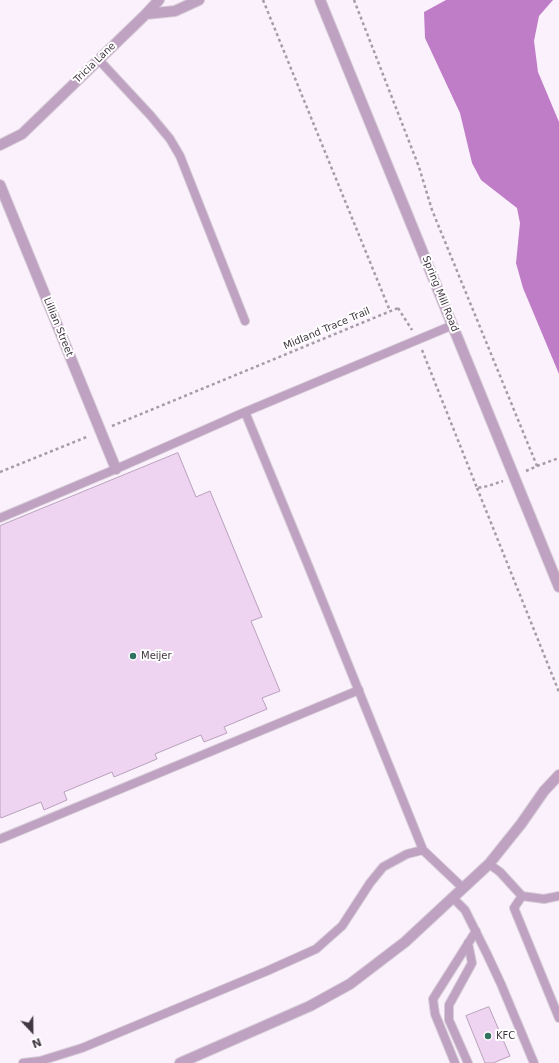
<!DOCTYPE html>
<style>
body{margin:0}
#map{position:relative;width:559px;height:1063px;overflow:hidden;background:#fbf1fc;font-family:"DejaVu Sans",sans-serif}
canvas{display:block}
.north{position:absolute;left:12px;top:1011px;width:40px;height:40px;-webkit-text-stroke:3px #fff;paint-order:stroke;rotate:158deg;font-size:11px;font-weight:700;line-height:16px;text-align:center;color:#413742}
.north::after{content:'';display:block;margin:auto;width:14px;height:18px;background:#413742;clip-path:polygon(50% 0,100% 100%,50% 72%,0 100%)}
</style>
<div id="map">
<canvas width="559" height="1063"></canvas>
<div class="north">N</div>
</div>
<script>
const ctx = document.querySelector('canvas').getContext('2d');
ctx.lineJoin = 'round';
function fillPath(path, color) {
  ctx.fillStyle = color;
  ctx.fill(path, 'evenodd');
}
function trace(path, color, width, dash) {
  ctx.strokeStyle = color;
  ctx.lineWidth = width;
  ctx.lineCap = dash ? 'butt' : 'round';
  ctx.setLineDash(dash || []);
  ctx.stroke(path);
}
function label(font, color, halo, rows, align = 'center') {
  ctx.font = font + ' "DejaVu Sans",sans-serif';
  ctx.lineWidth = 4;
  ctx.setLineDash([]);
  ctx.textBaseline = 'middle';
  ctx.strokeStyle = halo;
  ctx.fillStyle = color;
  for (const [text, x, y, turn = 0] of rows) {
    ctx.save();
    ctx.translate(x, y);
    ctx.rotate((+turn || 0) * Math.PI / 180);
    ctx.textAlign = isNaN(turn) ? turn : align;
    if (halo) ctx.strokeText(text, 0, 0);
    ctx.fillText(text, 0, 0);
    ctx.restore();
  }
}
fillPath(new Path2D(`
 M446 0H553L539 16 534 41 538 72 559 122V374L523 288 516 263 520 223 517 208 481 180 472 163 460 113 425 38 424 12Z`), '#be7dc6');
const building = new Path2D(`
 M178 453 196 497 210 491 262 617 251 621 280 691 262 698 267 709 224 727 227 733 204 742 201 735 155 754 157 759 114 777 112 772 64 792 67 800 44 810 41 802 1 818 0 816V526Z
 M489 1007 510 1056 493 1063H485L466 1016Z`);
fillPath(building, '#eed4f1');
trace(building, '#b8a0bb', 1);
const service = new Path2D(`
 M99 60 151 116 170 139 180 156 245 321
 M453 325 245 412 308 565 423 850 463 888
 M0 518 116 469 245 412
 M0 839 359 690
 M489 864 500 872 522 896 544 899 559 896
 M522 896 514 908 559 1018
 M453 898 465 910 487 954 501 984 534 1063
 M23 1063 40 1061 82 1048 267 971 316 949 342 926 370 883 383 867 407 854 423 850
 M455 1063 435 1014 433 999 476 931
 M468 1063 449 1020V1005L472 963 468 943`);
const minor = new Path2D(`
 M146 14 175 11 199 0
 M0 145 22 134 51 106 146 14 159 0
 M0 185 116 469
 M180 1063 310 1006 350 984 405 942 489 864 521 824 544 791 559 775`);
const tertiary = new Path2D(`
 M320 0 559 587`);
trace(service, '#d6ccd7', 10);
trace(minor, '#d6ccd7', 12);
trace(tertiary, '#d6ccd7', 12);
trace(new Path2D(`
 M263 0 390 311
 M354 0 419 167 432 210 537 466
 M398 308 412 330
 M422 350 477 488 488 486 503 481
 M112 426 398 308
 M526 471 537 466 559 458
 M0 472 89 436
 M477 488 559 692`), '#a69ca7', 2.5, [3, 3]);
trace(service, '#bfa1c2', 8);
trace(minor, '#bfa1c2', 10);
trace(tertiary, '#bfa1c2', 10);
for (const [x, y, r, color] of [
 [133,656,4,"#31715f"],
 [488,1036,4,"#31715f"]
]) {
  const dot = new Path2D();
  dot.arc(x, y, r, 0, 2 * Math.PI);
  ctx.fillStyle = color;
  ctx.fill(dot);
  trace(dot, '#fff', 1.5);
}
label('10px', '#413742', '#fff', [
 ["Tricia Lane",95,63,-44],
 ["Spring Mill Road",440,294,68],
 ["Lillian Street",58,327,68],
 ["Midland Trace Trail",327,329,-23]
]);
label('10px', '#413742', '#fff', [
 ["Meijer",141,656],
 ["KFC",496,1036]
], 'left');
</script>
